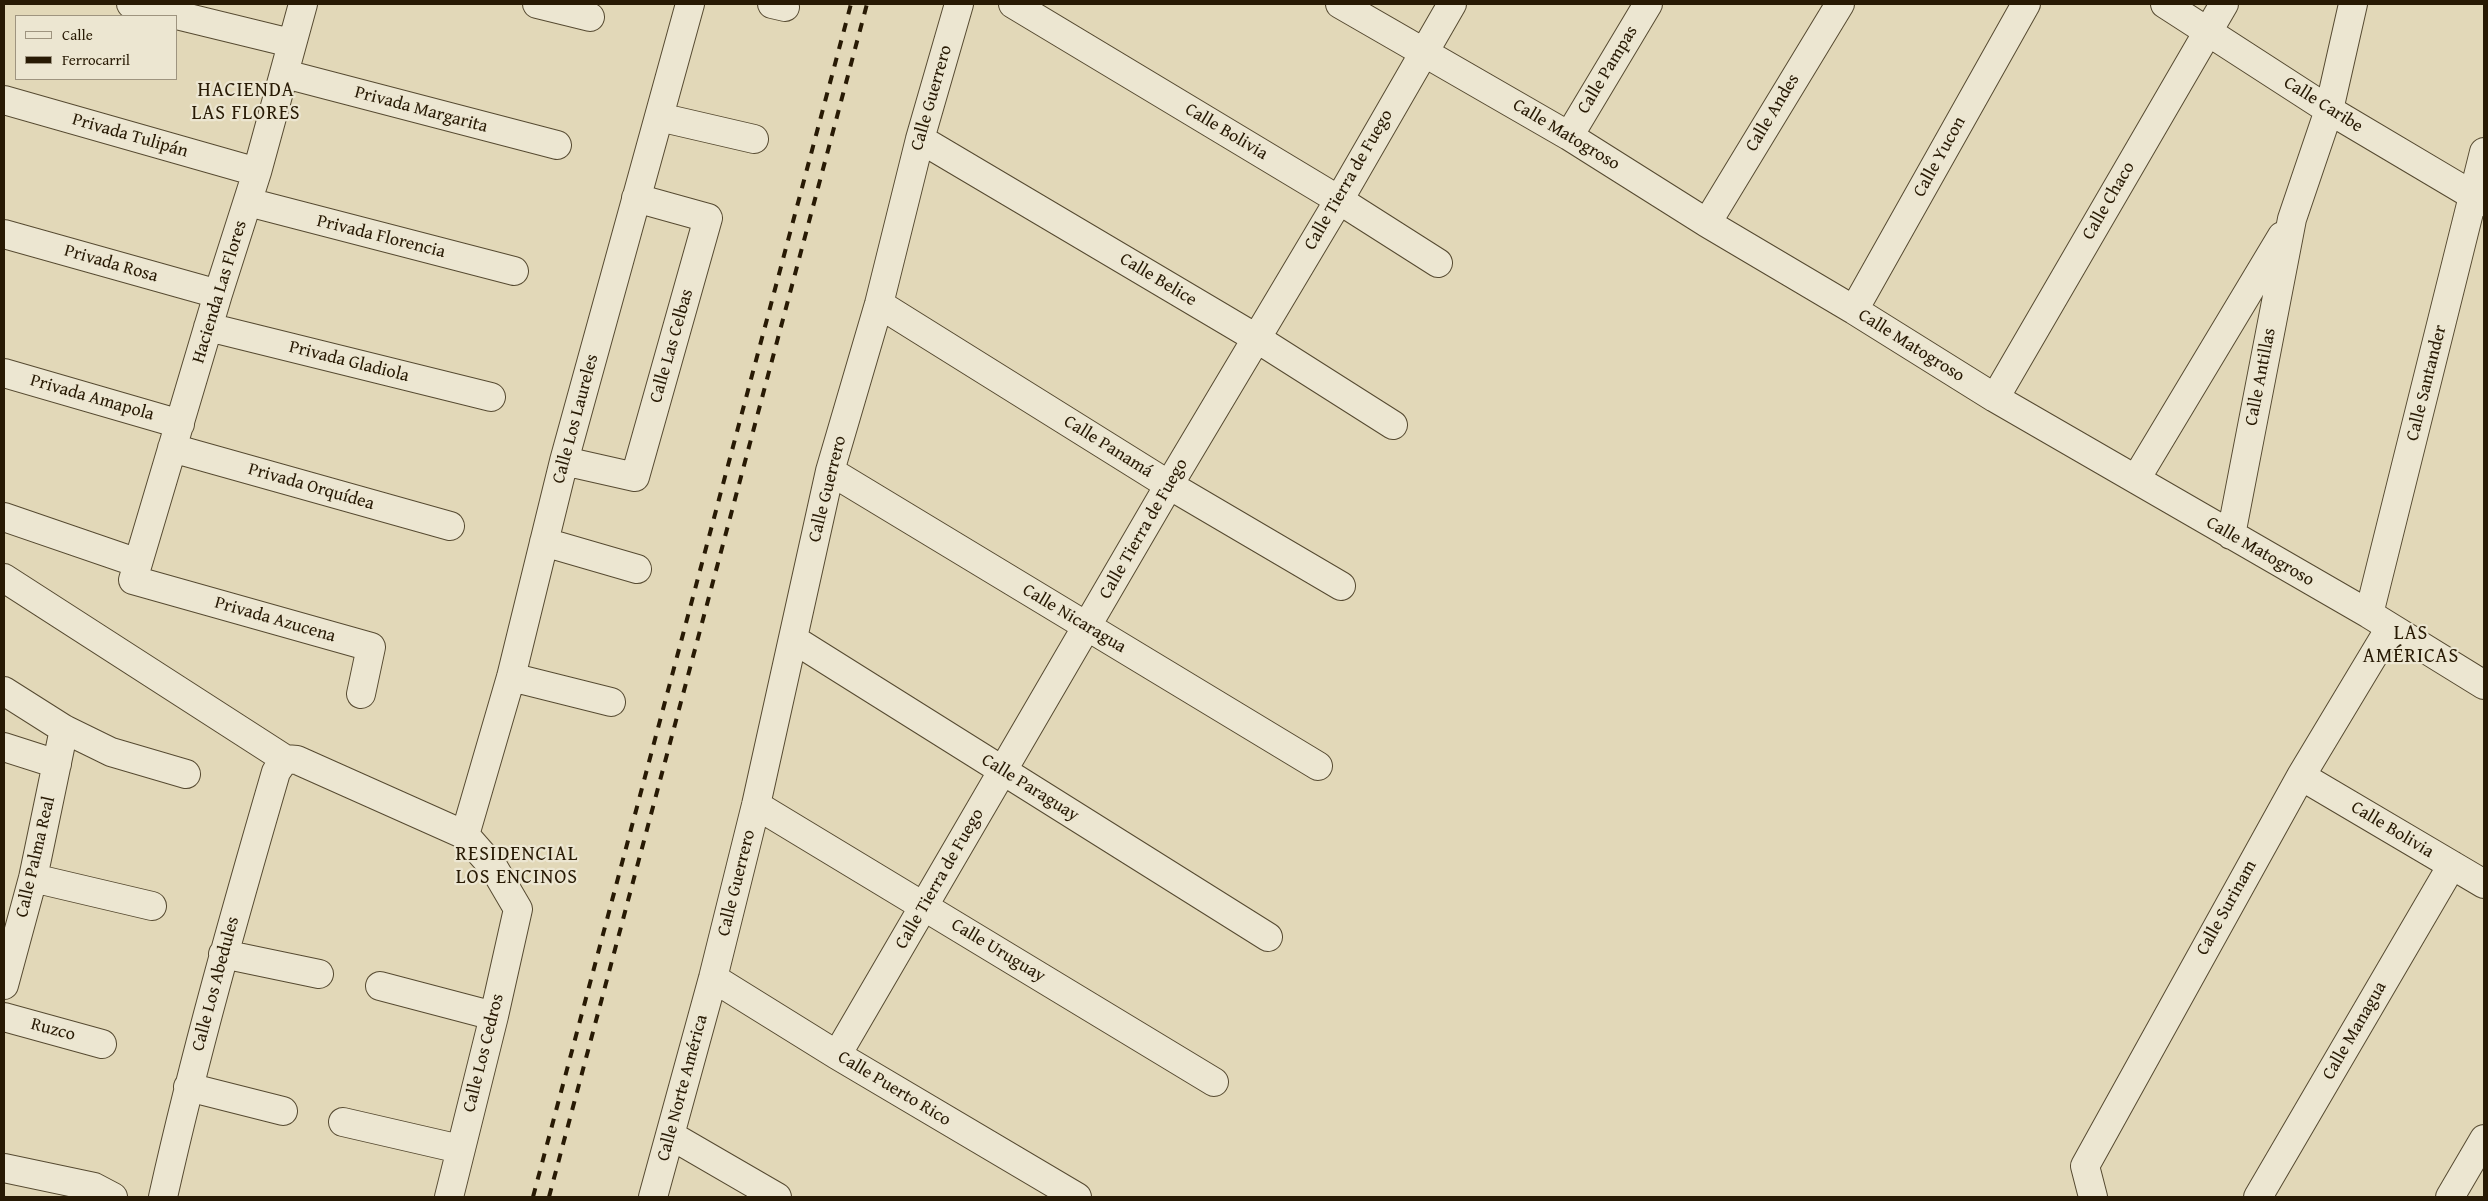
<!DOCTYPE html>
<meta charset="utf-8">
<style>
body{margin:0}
#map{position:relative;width:2488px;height:1201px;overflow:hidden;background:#e2d8b8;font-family:"Gentium Book Plus",serif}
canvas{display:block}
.frame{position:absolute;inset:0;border:5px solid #281a04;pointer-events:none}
.legend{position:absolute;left:15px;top:15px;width:162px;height:65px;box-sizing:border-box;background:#ece6d1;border:1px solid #9e947f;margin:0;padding:6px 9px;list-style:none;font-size:15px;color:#281a04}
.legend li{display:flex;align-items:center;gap:10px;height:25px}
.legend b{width:25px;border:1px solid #9e947f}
</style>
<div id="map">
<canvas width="2488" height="1201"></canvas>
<div class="frame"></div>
<ul class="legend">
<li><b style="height:6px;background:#ece6d1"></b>Calle</li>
<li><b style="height:6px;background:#281a04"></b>Ferrocarril</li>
</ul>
</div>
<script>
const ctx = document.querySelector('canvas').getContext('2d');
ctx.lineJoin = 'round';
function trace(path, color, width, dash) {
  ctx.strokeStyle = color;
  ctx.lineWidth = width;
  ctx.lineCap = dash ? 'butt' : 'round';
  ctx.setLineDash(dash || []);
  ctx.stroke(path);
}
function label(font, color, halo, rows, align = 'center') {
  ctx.font = font + ' "Gentium Book Plus",serif';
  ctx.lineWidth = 4.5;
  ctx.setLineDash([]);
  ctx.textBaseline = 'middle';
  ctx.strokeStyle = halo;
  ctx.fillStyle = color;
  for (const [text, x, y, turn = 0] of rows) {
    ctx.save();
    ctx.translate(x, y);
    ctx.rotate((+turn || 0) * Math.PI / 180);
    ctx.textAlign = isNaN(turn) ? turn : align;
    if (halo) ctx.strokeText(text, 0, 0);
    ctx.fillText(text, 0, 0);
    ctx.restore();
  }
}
const minor = new Path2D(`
 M131 4 291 43
 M303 4 257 172 218 294 133 580 371 647 361 694
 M537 4 590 17
 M772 4 785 7
 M1013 4 1339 200 1438 263
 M1340 4 1569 136 1707 223 1854 310 1995 398 2369 614 2484 685
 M2165 4 2329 110 2484 202
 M285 74 557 145
 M4 100 257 172
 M659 117 754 139
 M1569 136 1648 4
 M920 139 1256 338 1393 425
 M248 202 514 271
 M1707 223 1840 4
 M4 234 218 294
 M879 304 1169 485 1341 586
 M1854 310 2026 4
 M208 327 491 397
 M4 373 180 424
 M1995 398 2224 4
 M172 448 450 526
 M564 461 635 477 708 218 636 198
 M830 471 1318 766
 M2136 479 2282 236
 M4 517 138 563
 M2231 535 2292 219 2329 110 2353 4
 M544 542 637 569
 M4 578 285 759
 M2369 614 2484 152
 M793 639 1268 937
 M511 677 611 702
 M4 691 64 729 111 752 186 774
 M4 747 57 764
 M2301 776 2484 884
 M756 805 1214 1082
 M465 835 511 677 564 461 690 4
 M33 878 152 906
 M223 954 319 974
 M713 978 837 1055 1077 1197
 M4 985 33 878 64 729
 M380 986 494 1016
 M4 1017 102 1044
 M837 1055 1169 485 1339 200 1452 4
 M188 1087 283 1111
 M343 1122 460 1149
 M670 1135 777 1197
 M4 1168 94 1187 113 1197
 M163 1197C195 1054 235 913 276 772L285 759 297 760 465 835 494 868 518 909 494 1016 449 1197
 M653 1197 713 978 756 805 830 471 879 304 920 139 959 4
 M2093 1197 2085 1166 2301 776 2390 628
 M2258 1197 2452 865
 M2450 1197 2484 1139`);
trace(minor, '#564a31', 30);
trace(minor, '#ece6d1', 28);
trace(new Path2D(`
 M533 1197 851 4
 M549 1197 867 4`), '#281a04', 4, [9, 9]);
label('18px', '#281a04', '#ece6d1', [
 ["Calle Pampas",1608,70,-59],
 ["Calle Guerrero",932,98,-74],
 ["Calle Caribe",2323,105,32],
 ["Privada Margarita",421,110,15],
 ["Calle Andes",1773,113,-59],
 ["Calle Bolivia",1226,132,31],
 ["Calle Matogroso",1566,135,31],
 ["Privada Tulipán",130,136,16],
 ["Calle Yucon",1940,157,-61],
 ["Calle Tierra de Fuego",1349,180,-60],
 ["Calle Chaco",2109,201,-60],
 ["Privada Florencia",381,237,14],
 ["Privada Rosa",111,264,16],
 ["Calle Belice",1158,280,31],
 ["Hacienda Las Flores",220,292,-73],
 ["Calle Las Celbas",672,346,-74],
 ["Calle Matogroso",1911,346,32],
 ["Privada Gladiola",349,362,14],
 ["Calle Antillas",2261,377,-79],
 ["Calle Santander",2427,383,-76],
 ["Privada Amapola",92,398,16],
 ["Calle Los Laureles",576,419,-75],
 ["Calle Panamá",1108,447,32],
 ["Privada Orquídea",311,487,16],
 ["Calle Guerrero",828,489,-76],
 ["Calle Tierra de Fuego",1144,529,-60],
 ["Calle Matogroso",2260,552,30],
 ["Calle Nicaragua",1074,619,31],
 ["Privada Azucena",275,620,16],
 ["Calle Paraguay",1030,788,32],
 ["Calle Bolivia",2392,830,31],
 ["Calle Palma Real",36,857,-77],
 ["Calle Tierra de Fuego",940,879,-60],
 ["Calle Guerrero",737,883,-76],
 ["Calle Surinam",2227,908,-61],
 ["Calle Uruguay",998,951,31],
 ["Calle Los Abedules",216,984,-75],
 ["Ruzco",53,1030,15],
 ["Calle Managua",2355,1031,-60],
 ["Calle Los Cedros",484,1053,-76],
 ["Calle Norte América",683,1088,-75],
 ["Calle Puerto Rico",894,1089,31]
]);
ctx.letterSpacing = '1px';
label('20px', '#281a04', '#ece6d1', [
 ["HACIENDA",246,91],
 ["LAS FLORES",246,114],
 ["LAS",2411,634],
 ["AMÉRICAS",2411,657],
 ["RESIDENCIAL",517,855],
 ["LOS ENCINOS",517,878]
]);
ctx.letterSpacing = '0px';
</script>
